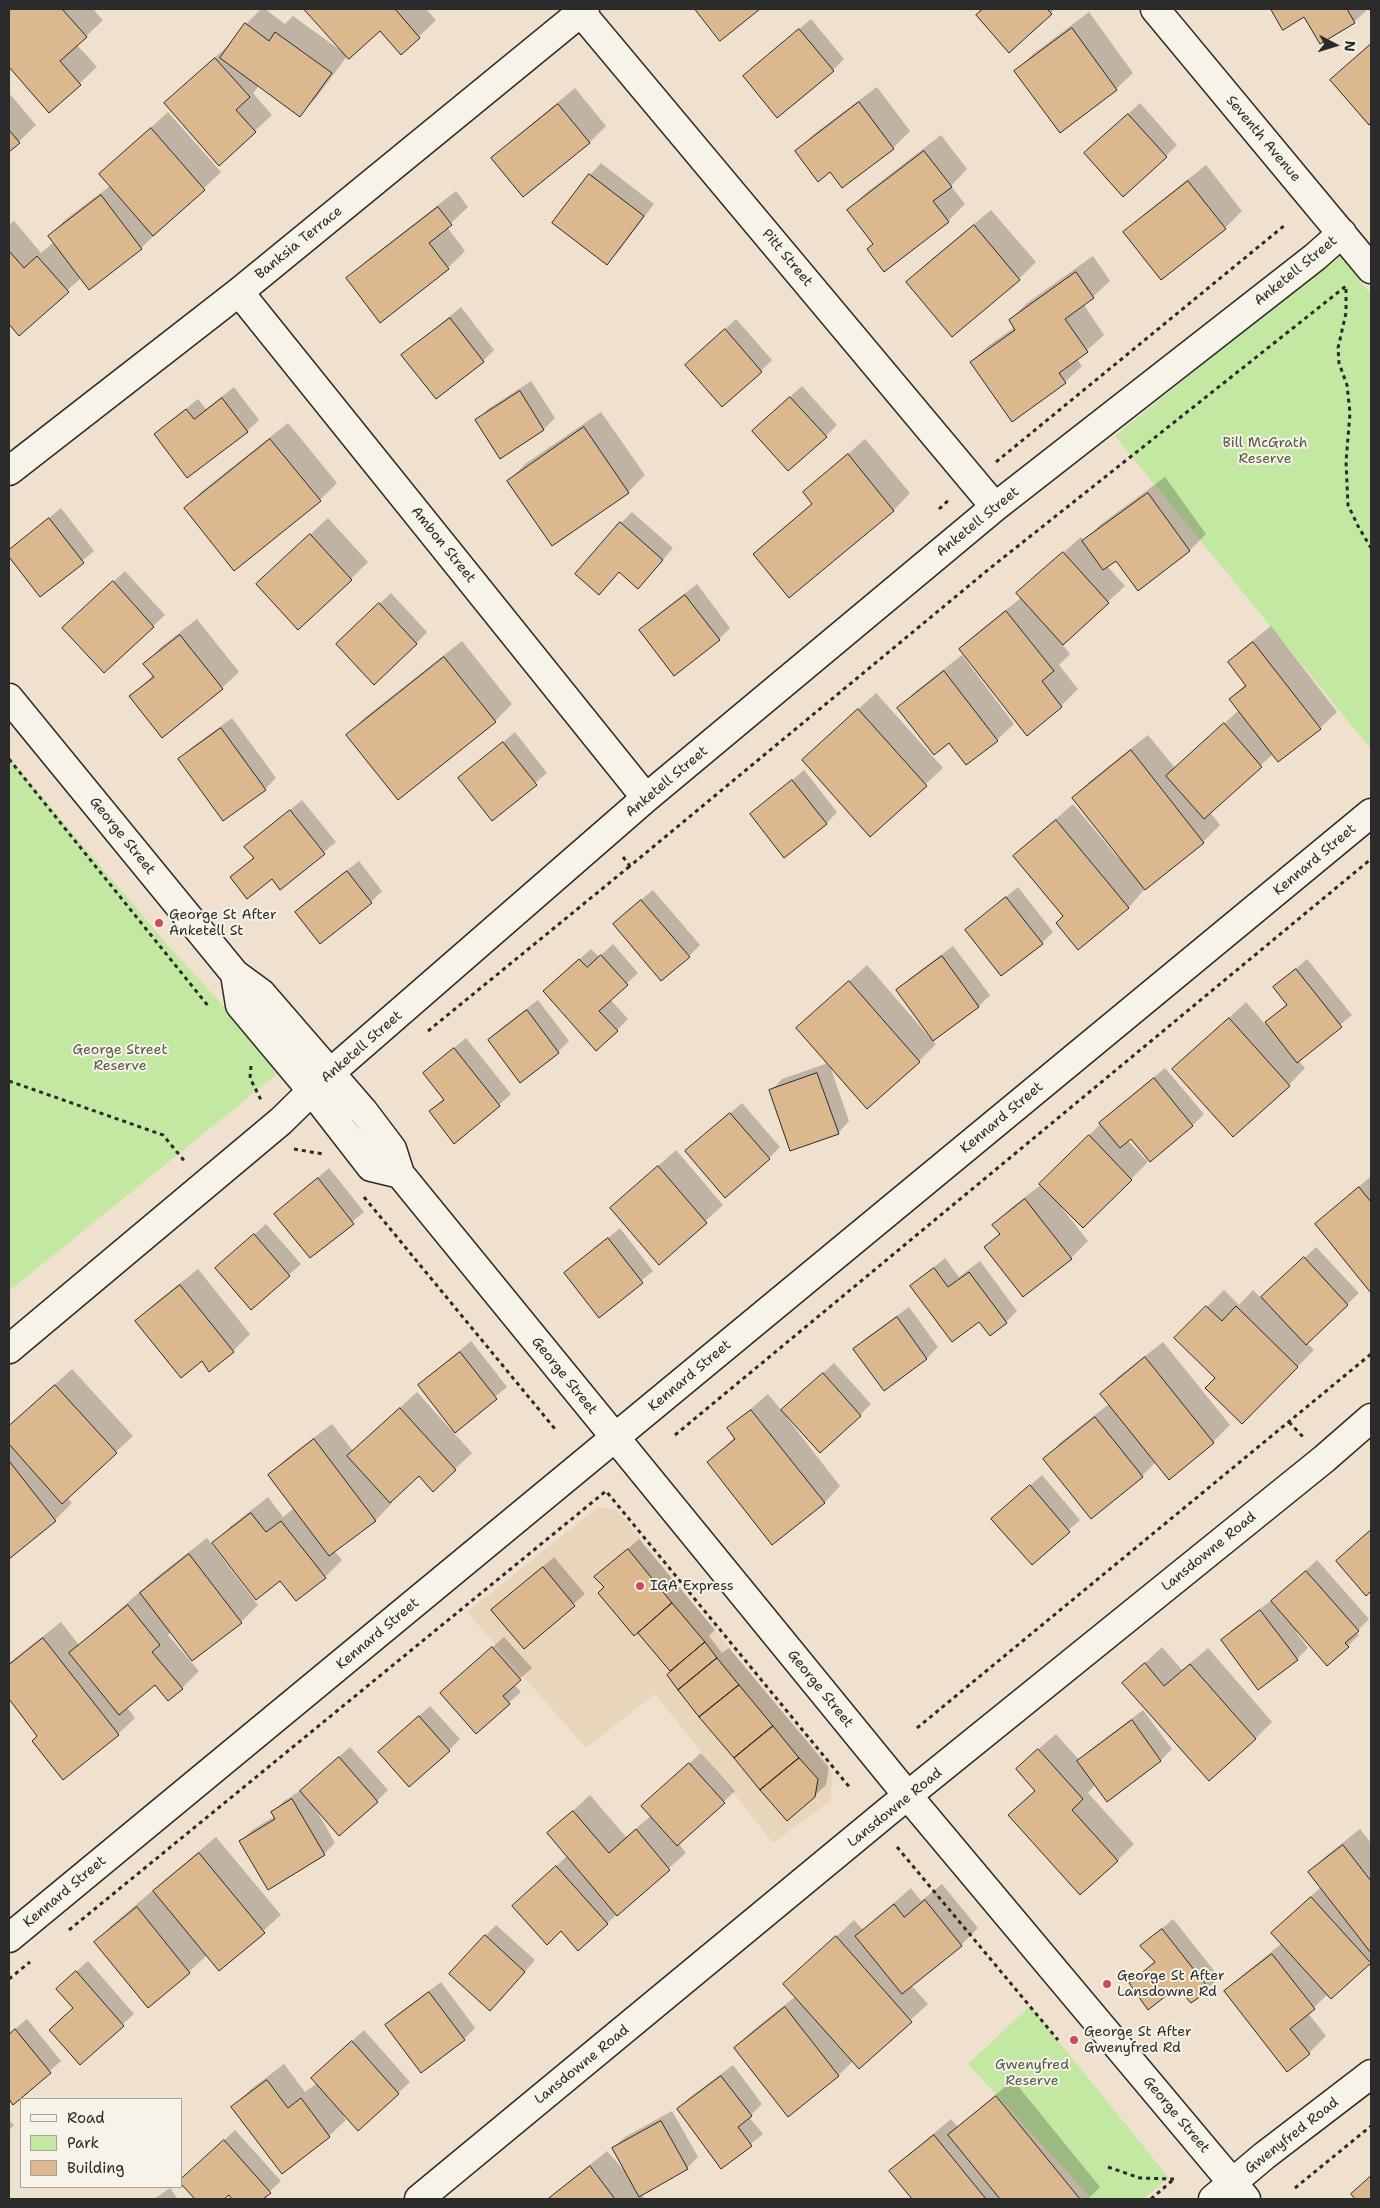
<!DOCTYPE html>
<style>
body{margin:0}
#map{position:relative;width:1380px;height:2208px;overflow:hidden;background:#efe1cd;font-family:"Shantell Sans",sans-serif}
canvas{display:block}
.frame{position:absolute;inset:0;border:10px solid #2b2b2b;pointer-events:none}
.legend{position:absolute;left:20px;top:2098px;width:162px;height:90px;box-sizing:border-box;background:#f7f3e8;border:1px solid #a5a39c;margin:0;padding:6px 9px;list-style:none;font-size:15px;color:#2b2b2b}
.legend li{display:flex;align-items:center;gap:10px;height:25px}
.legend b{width:25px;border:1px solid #a5a39c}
.north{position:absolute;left:1310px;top:20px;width:50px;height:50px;-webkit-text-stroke:4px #f7f3e8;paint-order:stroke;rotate:95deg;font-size:14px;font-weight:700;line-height:20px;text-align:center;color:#2b2b2b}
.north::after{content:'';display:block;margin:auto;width:18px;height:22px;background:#2b2b2b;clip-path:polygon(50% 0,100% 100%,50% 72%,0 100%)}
</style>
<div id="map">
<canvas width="1380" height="2208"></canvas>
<div class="frame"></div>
<ul class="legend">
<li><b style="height:6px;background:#f7f3e8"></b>Road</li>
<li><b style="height:14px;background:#c3e8a2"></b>Park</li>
<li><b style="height:14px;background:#dcb88e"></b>Building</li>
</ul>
<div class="north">N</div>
</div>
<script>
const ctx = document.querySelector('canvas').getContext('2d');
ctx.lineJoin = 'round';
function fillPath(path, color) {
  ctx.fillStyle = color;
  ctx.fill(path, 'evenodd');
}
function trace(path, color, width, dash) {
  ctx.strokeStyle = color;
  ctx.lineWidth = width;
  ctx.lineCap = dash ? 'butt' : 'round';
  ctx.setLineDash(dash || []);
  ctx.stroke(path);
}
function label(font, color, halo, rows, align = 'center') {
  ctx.font = font + ' "Shantell Sans",sans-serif';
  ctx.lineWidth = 4;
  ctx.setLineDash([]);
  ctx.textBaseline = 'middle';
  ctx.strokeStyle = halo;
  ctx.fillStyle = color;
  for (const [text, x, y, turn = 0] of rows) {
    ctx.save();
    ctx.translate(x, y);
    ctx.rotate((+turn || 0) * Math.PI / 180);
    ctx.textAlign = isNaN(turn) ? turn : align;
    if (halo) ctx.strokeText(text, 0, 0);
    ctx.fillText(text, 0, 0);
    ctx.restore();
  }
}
fillPath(new Path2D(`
 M598 1507 617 1510 833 1775 830 1801 773 1843 655 1694 586 1748 467 1612Z`), '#e9d5ba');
fillPath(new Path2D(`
 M1339 253 1371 295V749L1115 436Z
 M9 758 164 941 282 1070 9 1291Z
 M1030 2006 1169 2178 1143 2199H1092L968 2064Z`), '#c3e8a2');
fillPath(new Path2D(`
 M9 9H93L103 20 77 45 97 67 49 112 9 65Z
 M261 9H265L285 24 293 16 344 53 306 9H426L436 20 402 53 380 29 348 55 316 98 299 115 259 86 253 93 272 115 219 164 166 103 233 41 246 24Z
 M696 9H758L720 39Z
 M984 9H1055L1009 51 978 16Z
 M1272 9H1364L1366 11 1354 22 1305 15 1283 28Z
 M1089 12 1133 73 1116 89 1016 71 1033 54Z
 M811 19 844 59 833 70 744 76Z
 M1371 44V121L1369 123 1343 69Z
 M877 87 910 131 893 148 842 187 830 171 797 151 814 134Z
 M575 88 606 126 589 143 493 158 510 142Z
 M9 93 36 125 9 151Z
 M1140 103 1177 145 1166 156 1097 142Z
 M168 112 221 172 141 248 81 278 19 334 9 322V225L14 221 41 253 54 242 49 236 66 219 110 186 100 174Z
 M941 135 967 169 951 186 965 204 948 221 875 243 849 210 866 193Z
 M601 163 654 204 618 252 607 263 554 223 590 175Z
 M1206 165 1242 211 1225 228 1125 232 1142 216Z
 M456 191 468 207 447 227 465 251 448 268 380 321 348 278 365 262Z
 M991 210 1036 262 1019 279 908 282 924 266Z
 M1093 256 1110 281 1084 305 1104 335 1077 359 1082 366 1065 382 971 362 988 346 1015 327 1010 320 1027 303Z
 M461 307 494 350 483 361 403 355Z
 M736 319 772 360 761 371 698 354Z
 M531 381 555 418 544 429 501 457 477 420 488 409Z
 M802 386 837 425 826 436 765 420Z
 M234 387 259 420 247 431 188 477 155 434 198 399 206 409Z
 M601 412 645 475 628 492 553 545 509 481 525 464Z
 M288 423 337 483 320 500 234 569 186 508 202 491Z
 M865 439 910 493 894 510 789 597 755 554 813 503 804 492Z
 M1165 477 1206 534 1190 550 1138 589 1116 559 1107 566 1125 586 1062 644 1070 654 1059 665 1078 689 1061 706 1027 734 960 649 977 633 1022 597 1018 593 1081 537 1084 541 1100 525Z
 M61 508 94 551 41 596 9 555V551Z
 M632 512 673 548 649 576 621 523Z
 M328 518 368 562 351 579 275 567Z
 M125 571 165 615 104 672 75 617Z
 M697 584 730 628 719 639 674 674 641 631 652 619Z
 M391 593 427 632 416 644 349 633Z
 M197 619 239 672 222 688 131 696 153 675 145 664 161 647Z
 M1271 626 1337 712 1320 728 1273 754 1210 812 1220 825 1203 842 1145 889 1129 907 1078 948 1064 916 1014 856 1073 804 1118 858 1120 856 1074 798 1090 781 1148 735 1175 768 1239 710 1230 699 1246 684 1229 662 1246 646Z
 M462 641 512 704 495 721 348 735 364 718Z
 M962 655 1014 724 997 740 950 741 899 708 916 691Z
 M876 693 943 768 871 835 820 744Z
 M232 718 276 778 265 789 180 760 191 748Z
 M515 732 547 773 492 819 460 778Z
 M804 770 837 812 826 824 751 814Z
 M302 800 336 842 281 888 272 877H232L254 857 246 847Z
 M359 861 382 891 371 902 296 912 307 901Z
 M1018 887 1053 932 1042 943 967 930Z
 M653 890 700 945 689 956 625 913Z
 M613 944 638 973 610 999 628 1019 617 1030 556 980 591 949 599 957Z
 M953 946 990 995 979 1006 932 1040 936 1044 919 1061 829 1063 849 1121 838 1133 771 1091 782 1079 828 1063 798 1028 867 965 930 1038 932 1037 897 990 909 979Z
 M1307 959 1352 1015 1298 1060 1305 1068 1289 1085 1174 1069 1246 1002 1265 1024 1288 1003 1275 987Z
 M538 1000 569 1041 558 1052 520 1081 489 1040 500 1029Z
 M466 1038 511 1094 499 1105 430 1112 444 1098 424 1073Z
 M1165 1068 1204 1114 1192 1126 1131 1137 1127 1140 1148 1162 1083 1227 1063 1206 1062 1208 1088 1241 1071 1258 985 1248 1000 1233 994 1225 1011 1208 1042 1184 1112 1112Z
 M742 1103 780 1147 769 1158 687 1151Z
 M676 1150 723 1205 659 1263 611 1208Z
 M329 1168 364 1212 310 1257 276 1214Z
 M1371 1176V1291L1316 1224Z
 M266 1224 301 1264 252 1308 217 1268Z
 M620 1228 653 1271 599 1316 566 1273Z
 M1316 1247 1359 1293 1307 1343 1314 1350 1259 1406 1176 1338 1224 1290 1239 1305 1253 1290 1262 1299Z
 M945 1258 959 1277 980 1261 1017 1311 1006 1322 979 1320 911 1286Z
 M198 1269 250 1334 233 1351 202 1360 137 1321 154 1304Z
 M909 1307 938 1347 927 1358 884 1390 855 1349 866 1338Z
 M471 1341 507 1387 453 1432 472 1453 455 1469 419 1475 390 1501 392 1503 376 1520 334 1551 342 1560 325 1577 280 1579 214 1543 231 1526 268 1497 283 1517 294 1508 270 1476 286 1459 332 1424 353 1451 417 1392 452 1431 453 1429 419 1385Z
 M1163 1342 1230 1425 1213 1442 1156 1462 1142 1476 1045 1459 1061 1442 1109 1404 1101 1394 1118 1377Z
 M834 1363 871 1404 860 1415 787 1418 840 1486 824 1503 709 1462 735 1437 729 1428 768 1394 782 1411Z
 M72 1369 133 1436 67 1497 72 1503 55 1520 9 1557V1424L11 1425Z
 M1042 1475 1080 1520 1032 1563 1004 1508Z
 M1371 1530V1589L1366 1594 1349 1550Z
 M207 1538 258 1605 241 1622 171 1632 168 1635 199 1671 182 1688 155 1684 127 1707 135 1718 118 1734 39 1736 9 1697V1663L61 1622 79 1645 158 1576Z
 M639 1539 715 1630 709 1636 722 1653 729 1648 829 1767 826 1785 814 1796 690 1653 670 1669 596 1577Z
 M554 1557 585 1594 524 1647 493 1610Z
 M1317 1560 1369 1619 1356 1632 1359 1635 1348 1646 1298 1631 1296 1632 1308 1648 1297 1659 1222 1640 1233 1629 1272 1600 1273 1601Z
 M504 1637 532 1668 514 1684 521 1692 476 1732 453 1682Z
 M1162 1647 1182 1670 1208 1648 1272 1722 1255 1739 1124 1683Z
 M430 1706 460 1739 449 1750 391 1741Z
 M1143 1710 1172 1749 1161 1760 1108 1800 1096 1784 1088 1793 1134 1844 1117 1861 1010 1815 1036 1790 1034 1753 1056 1734 1080 1761 1090 1750Z
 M350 1747 388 1790 377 1801 314 1806 335 1843 324 1854 241 1841 252 1830 275 1816 273 1812 284 1801 304 1788Z
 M701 1753 735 1791 679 1844 686 1853 578 1949 561 1930 525 1895 567 1856 548 1834 590 1795 626 1837 652 1815 654 1795Z
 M1360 1829 1371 1843V1960L1331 1997 1328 1994 1308 2013 1326 2036 1309 2053 1226 1991 1243 1975 1282 1943 1290 1916 1321 1887 1310 1872 1326 1856Z
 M216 1837 281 1915 219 1970 207 1955 189 1972 148 2006 96 1942 112 1925Z
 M942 1884 978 1928 961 1945 911 1985 928 2004 859 2067 853 2061 839 2075 788 2115 735 2048 752 2031 796 1996 785 1984 854 1920 863 1930 911 1888 921 1901Z
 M1173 1919 1220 1978 1191 2002 1177 1985 1130 1983 1155 1961 1142 1946Z
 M496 1925 535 1960 501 1999 485 1936Z
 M88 1961 134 2014 80 2063 69 1978Z
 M441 1982 475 2028 464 2039 387 2025 398 2014Z
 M27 2019 61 2061 13 2103 9 2097V2034Z
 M364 2030 410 2082 358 2130 344 2114 343 2115 346 2120 329 2136 233 2107 250 2090 284 2064 305 2092 317 2083 324 2067Z
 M733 2065 762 2104 749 2117 763 2134 722 2167 678 2109 689 2098Z
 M1013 2080 1100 2187 1088 2199H914L891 2171 908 2155 951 2119 958 2127Z
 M672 2111 698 2157 687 2168 641 2194 645 2199H548L607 2151 628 2175 613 2148 625 2137Z
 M9 2120 14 2125 9 2130Z
 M235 2130 281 2181 262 2199H234L229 2193 222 2199H197L181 2182Z
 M170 2188 178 2199H154Z`), '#0003');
const building = new Path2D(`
 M9 9H62L87 37 60 61 81 85 49 113 9 67Z
 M304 9H395L420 38 401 55 380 31 349 59Z
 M695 9H760L720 41Z
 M983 9H1047L1052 14 1009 53 976 15Z
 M1271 9H1347L1355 23 1320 44 1304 17 1283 30Z
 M245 23 269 41 275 32 332 73 300 117 220 58Z
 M1072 28 1117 90 1060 133 1014 71Z
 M799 29 834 71 777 118 743 76Z
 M1371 44V123L1369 125 1330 80Z
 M215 58 250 97 236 110 256 132 219 166 164 103Z
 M859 102 894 149 842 188 830 172 818 182 795 151Z
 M558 104 590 143 523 197 491 158Z
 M1128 114 1167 157 1123 197 1084 153Z
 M151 128 205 190 153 236 99 174Z
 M9 130 20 143 9 152Z
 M924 151 952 187 933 201 949 222 884 272 867 249 873 244 847 210Z
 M589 174 644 216 607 265 552 223Z
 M1188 181 1226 229 1161 280 1123 232Z
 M101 195 142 249 89 290 48 236Z
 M438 207 452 225 429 243 449 269 380 323 346 278Z
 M974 225 1020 280 952 337 906 282Z
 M9 251 24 268 37 256 69 292 19 336 9 324Z
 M1076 272 1094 298 1065 319 1088 352 1059 373 1066 383 1012 422 970 362 1015 330 1009 320Z
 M450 318 484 362 436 399 401 355Z
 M725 329 762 372 722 407 685 365Z
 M520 391 544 430 500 459 475 420Z
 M790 397 827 437 788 471 752 431Z
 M222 398 248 432 187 478 154 434 186 409 194 419Z
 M584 427 629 493 552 546 507 481Z
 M270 439 321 501 234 571 184 508Z
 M848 454 894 511 789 598 753 554 812 504 803 492Z
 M1148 493 1190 551 1138 591 1116 561 1103 570 1082 541Z
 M49 518 84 563 40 597 9 557V550Z
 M620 522 663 560 638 589 619 572 599 595 575 574Z
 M310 534 352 580 298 630 256 584Z
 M1063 552 1109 603 1063 645 1016 593Z
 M113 581 154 627 104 673 62 628Z
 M685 595 720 640 674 676 639 630Z
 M379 603 417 644 374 685 336 644Z
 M1006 611 1054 671 1042 681 1062 707 1027 736 959 649Z
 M180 635 223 689 162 738 129 696 154 677 143 664Z
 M1253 642 1321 729 1278 762 1229 699 1246 686 1228 662Z
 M444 657 496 722 398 800 346 735Z
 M944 671 998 741 966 765 949 743 934 755 897 708Z
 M858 709 927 786 870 837 802 760Z
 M1224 723 1262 767 1204 819 1166 776Z
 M221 728 266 790 223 821 178 759Z
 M503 742 537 785 492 821 458 778Z
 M1131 750 1204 843 1145 890 1072 798Z
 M792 780 827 824 784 858 750 814Z
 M290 810 325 854 280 890 272 879 247 899 230 877 254 858 244 847Z
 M1056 820 1129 908 1078 950 1056 923 1063 916 1013 856Z
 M347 871 372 903 320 944 295 912Z
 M1006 897 1043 944 1001 976 965 930Z
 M641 900 690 957 661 981 613 924Z
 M601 955 628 985 599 1011 618 1031 596 1051 543 991 579 959 587 967Z
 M942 956 979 1007 933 1041 896 990Z
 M1296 969 1342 1027 1297 1063 1265 1022 1287 1005 1273 987Z
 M849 981 920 1062 867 1109 796 1028Z
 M527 1010 559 1053 520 1083 488 1040Z
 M1229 1018 1290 1086 1233 1137 1172 1069Z
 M454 1048 500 1106 454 1144 429 1111 444 1100 423 1073Z
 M817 1073 839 1134 790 1151 769 1090Z
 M1154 1078 1193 1126 1150 1162 1131 1139 1120 1148 1099 1123Z
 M730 1113 770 1159 725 1198 685 1151Z
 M1089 1135 1132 1180 1083 1228 1039 1184Z
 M658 1166 707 1223 659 1265 610 1208Z
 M318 1178 354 1224 310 1258 274 1214Z
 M1359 1187 1371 1202V1293L1315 1224Z
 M1025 1199 1072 1259 1023 1297 984 1247 1000 1234 992 1225Z
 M254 1234 290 1276 251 1310 215 1268Z
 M608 1238 643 1283 599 1318 564 1273Z
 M1304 1257 1348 1305 1306 1345 1261 1297Z
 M934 1268 948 1287 969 1272 1007 1323 990 1336 979 1322 952 1342 910 1286Z
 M180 1285 234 1352 209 1372 202 1361 181 1378 135 1321Z
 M1206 1306 1222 1321 1236 1306 1298 1367 1242 1424 1205 1388 1215 1378 1174 1338Z
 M897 1317 927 1359 884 1391 853 1349Z
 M460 1352 497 1399 455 1433 418 1385Z
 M1145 1357 1214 1443 1169 1480 1100 1394Z
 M823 1373 861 1416 820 1453 781 1410Z
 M55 1385 117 1453 62 1504 9 1444V1426Z
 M400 1408 456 1470 433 1492 419 1476 390 1503 347 1456Z
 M751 1410 825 1503 772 1545 707 1462 735 1439 727 1428Z
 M1095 1417 1143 1477 1091 1519 1043 1459Z
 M314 1439 376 1521 329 1556 268 1475Z
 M9 1461 56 1521 9 1559Z
 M1030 1485 1070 1532 1032 1565 991 1519Z
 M251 1513 266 1532 281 1521 326 1578 296 1601 280 1581 256 1600 212 1543Z
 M1371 1530V1591L1366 1596 1336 1561Z
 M628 1549 672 1603 634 1636 598 1593 604 1587 594 1577Z
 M189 1554 242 1623 192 1661 140 1593Z
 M543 1567 575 1606 524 1649 491 1610Z
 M1306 1571 1359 1631 1345 1643 1349 1647 1327 1666 1271 1601Z
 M672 1603 705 1642 670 1671 638 1633Z
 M128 1605 160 1645 152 1652 183 1689 168 1701 155 1685 119 1715 69 1653Z
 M1260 1610 1298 1660 1258 1690 1221 1640Z
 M43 1638 119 1735 63 1780 32 1741 37 1736 9 1699V1665Z
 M705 1642 717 1658 678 1690 667 1675Z
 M492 1647 521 1680 503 1696 510 1704 476 1734 440 1693Z
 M717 1658 739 1685 699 1717 678 1690Z
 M1145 1663 1164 1686 1190 1664 1256 1739 1209 1781 1122 1683Z
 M739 1685 773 1726 734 1758 699 1717Z
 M419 1716 450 1751 409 1787 378 1752Z
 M1132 1720 1161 1761 1107 1802 1077 1761Z
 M773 1726 799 1758 760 1790 734 1758Z
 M1038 1749 1083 1799 1072 1810 1118 1861 1080 1895 1008 1815 1035 1791 1016 1769Z
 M339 1757 378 1802 339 1836 300 1791Z
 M799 1758 818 1779 815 1797 787 1821 760 1790Z
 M689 1763 725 1803 677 1846 641 1806Z
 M292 1799 325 1855 268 1890 239 1841 275 1819 271 1812Z
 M573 1811 609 1853 636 1829 670 1870 617 1916 547 1833Z
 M1343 1845 1371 1881V1953L1308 1872Z
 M199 1853 265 1933 219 1971 153 1891Z
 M556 1866 608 1924 578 1951 561 1931 547 1945 512 1906Z
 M1311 1897 1371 1963 1331 1999 1271 1933Z
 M925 1900 962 1946 902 1994 855 1936 894 1904 904 1917Z
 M137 1907 190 1973 148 2008 94 1942Z
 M1162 1929 1210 1990 1191 2003 1177 1987 1148 2010 1129 1983 1155 1962 1140 1946Z
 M485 1935 525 1972 490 2011 449 1974Z
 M836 1936 912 2022 859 2069 783 1984Z
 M1272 1954 1315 2009 1290 2029 1310 2054 1287 2072 1224 1991Z
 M76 1971 124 2026 80 2065 49 2030 73 2008 56 1989Z
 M429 1992 465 2040 421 2073 385 2025Z
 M785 2007 839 2076 788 2117 734 2048Z
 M15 2029 51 2073 13 2105 9 2099V2035Z
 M352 2041 399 2094 358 2131 311 2078Z
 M721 2076 752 2116 738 2127 752 2146 721 2169 677 2109Z
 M267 2080 288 2108 301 2098 330 2137 282 2174 231 2107Z
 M996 2096 1080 2199H1000L948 2135Z
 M661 2121 688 2169 639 2197 612 2148Z
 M934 2135 986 2199H912L889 2171Z
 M224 2140 271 2193 263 2199H232L229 2195 224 2199H195L181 2184V2179Z
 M590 2166 615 2199H548Z
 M1371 2176V2199H1355L1351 2194Z`);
fillPath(building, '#dcb88e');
trace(building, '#2b2b2b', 1);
const minor = new Path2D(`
 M578 9 995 507
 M1155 9 1371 269
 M239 292 646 798
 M9 471 239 292 585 9
 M9 1349 281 1121 330 1073 646 798 995 507 1315 257 1342 233
 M9 1938 1371 813
 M419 2199 886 1813 1324 1459 1371 1418
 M1213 2199 1264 2156 1371 2074`);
const major = new Path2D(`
 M9 698 235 974 261 993 364 1112 392 1149 400 1174 908 1796 1246 2199
 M235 974 240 1005 312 1091 371 1167 400 1174`);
trace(minor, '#2b2b2b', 31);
trace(major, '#2b2b2b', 31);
trace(new Path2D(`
 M996 462 1285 225
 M939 509 950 499
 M9 759 209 1007
 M623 857 630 866 989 569 1346 286V313L1338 348 1339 363 1347 385 1350 413 1346 462 1348 505 1358 526 1371 548
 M428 1031 630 866
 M251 1066 250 1078 261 1100
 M9 1081 163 1135 186 1163
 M294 1149 323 1154
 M364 1197 555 1429
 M1289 1422 1304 1438
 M675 1435 1371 859
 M917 1728 1371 1354
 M897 1847 1058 2040
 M69 1930 606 1491 851 1789
 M9 1979 30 1962
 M1108 2167 1140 2178 1174 2179
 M1295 2188 1371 2126
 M1151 2199 1174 2179`), '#2b2b2b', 3, [4, 4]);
trace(minor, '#f7f3e8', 28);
trace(major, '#f7f3e8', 28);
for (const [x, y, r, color] of [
 [159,923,5,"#d1495b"],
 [640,1586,5,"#d1495b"],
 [1107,1984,5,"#d1495b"],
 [1074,2040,5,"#d1495b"]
]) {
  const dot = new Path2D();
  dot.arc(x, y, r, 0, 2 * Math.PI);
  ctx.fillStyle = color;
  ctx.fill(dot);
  trace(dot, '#f7f3e8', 2);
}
label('14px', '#2b2b2b', '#f7f3e8', [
 ["Seventh Avenue",1263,139,50],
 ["Banksia Terrace",299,243,-39],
 ["Pitt Street",787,258,50],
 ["Anketell Street",1296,271,-39],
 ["Anketell Street",978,522,-39],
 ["Ambon Street",443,545,51],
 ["Anketell Street",667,782,-40],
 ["George Street",122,836,51],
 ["Kennard Street",1315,860,-40],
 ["Anketell Street",362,1047,-41],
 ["Kennard Street",1002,1118,-40],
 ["George Street",564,1376,51],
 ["Kennard Street",690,1376,-40],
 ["Lansdowne Road",1209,1552,-39],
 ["Kennard Street",378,1634,-40],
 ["George Street",820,1689,51],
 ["Lansdowne Road",895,1808,-39],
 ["Kennard Street",65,1892,-40],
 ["Lansdowne Road",582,2065,-39],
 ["George Street",1176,2115,50],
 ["Gwenyfred Road",1292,2136,-38]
]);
label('14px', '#515a49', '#f7f3e8', [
 ["Bill McGrath",1265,443],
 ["Reserve",1265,459],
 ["George Street",120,1050],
 ["Reserve",120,1066],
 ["Gwenyfred",1032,2065],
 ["Reserve",1032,2081]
]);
label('14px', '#2b2b2b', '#f7f3e8', [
 ["George St After",169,915],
 ["Anketell St",169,931],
 ["IGA Express",650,1586],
 ["George St After",1117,1976],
 ["Lansdowne Rd",1117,1992],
 ["George St After",1084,2032],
 ["Gwenyfred Rd",1084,2048]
], 'left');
</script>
